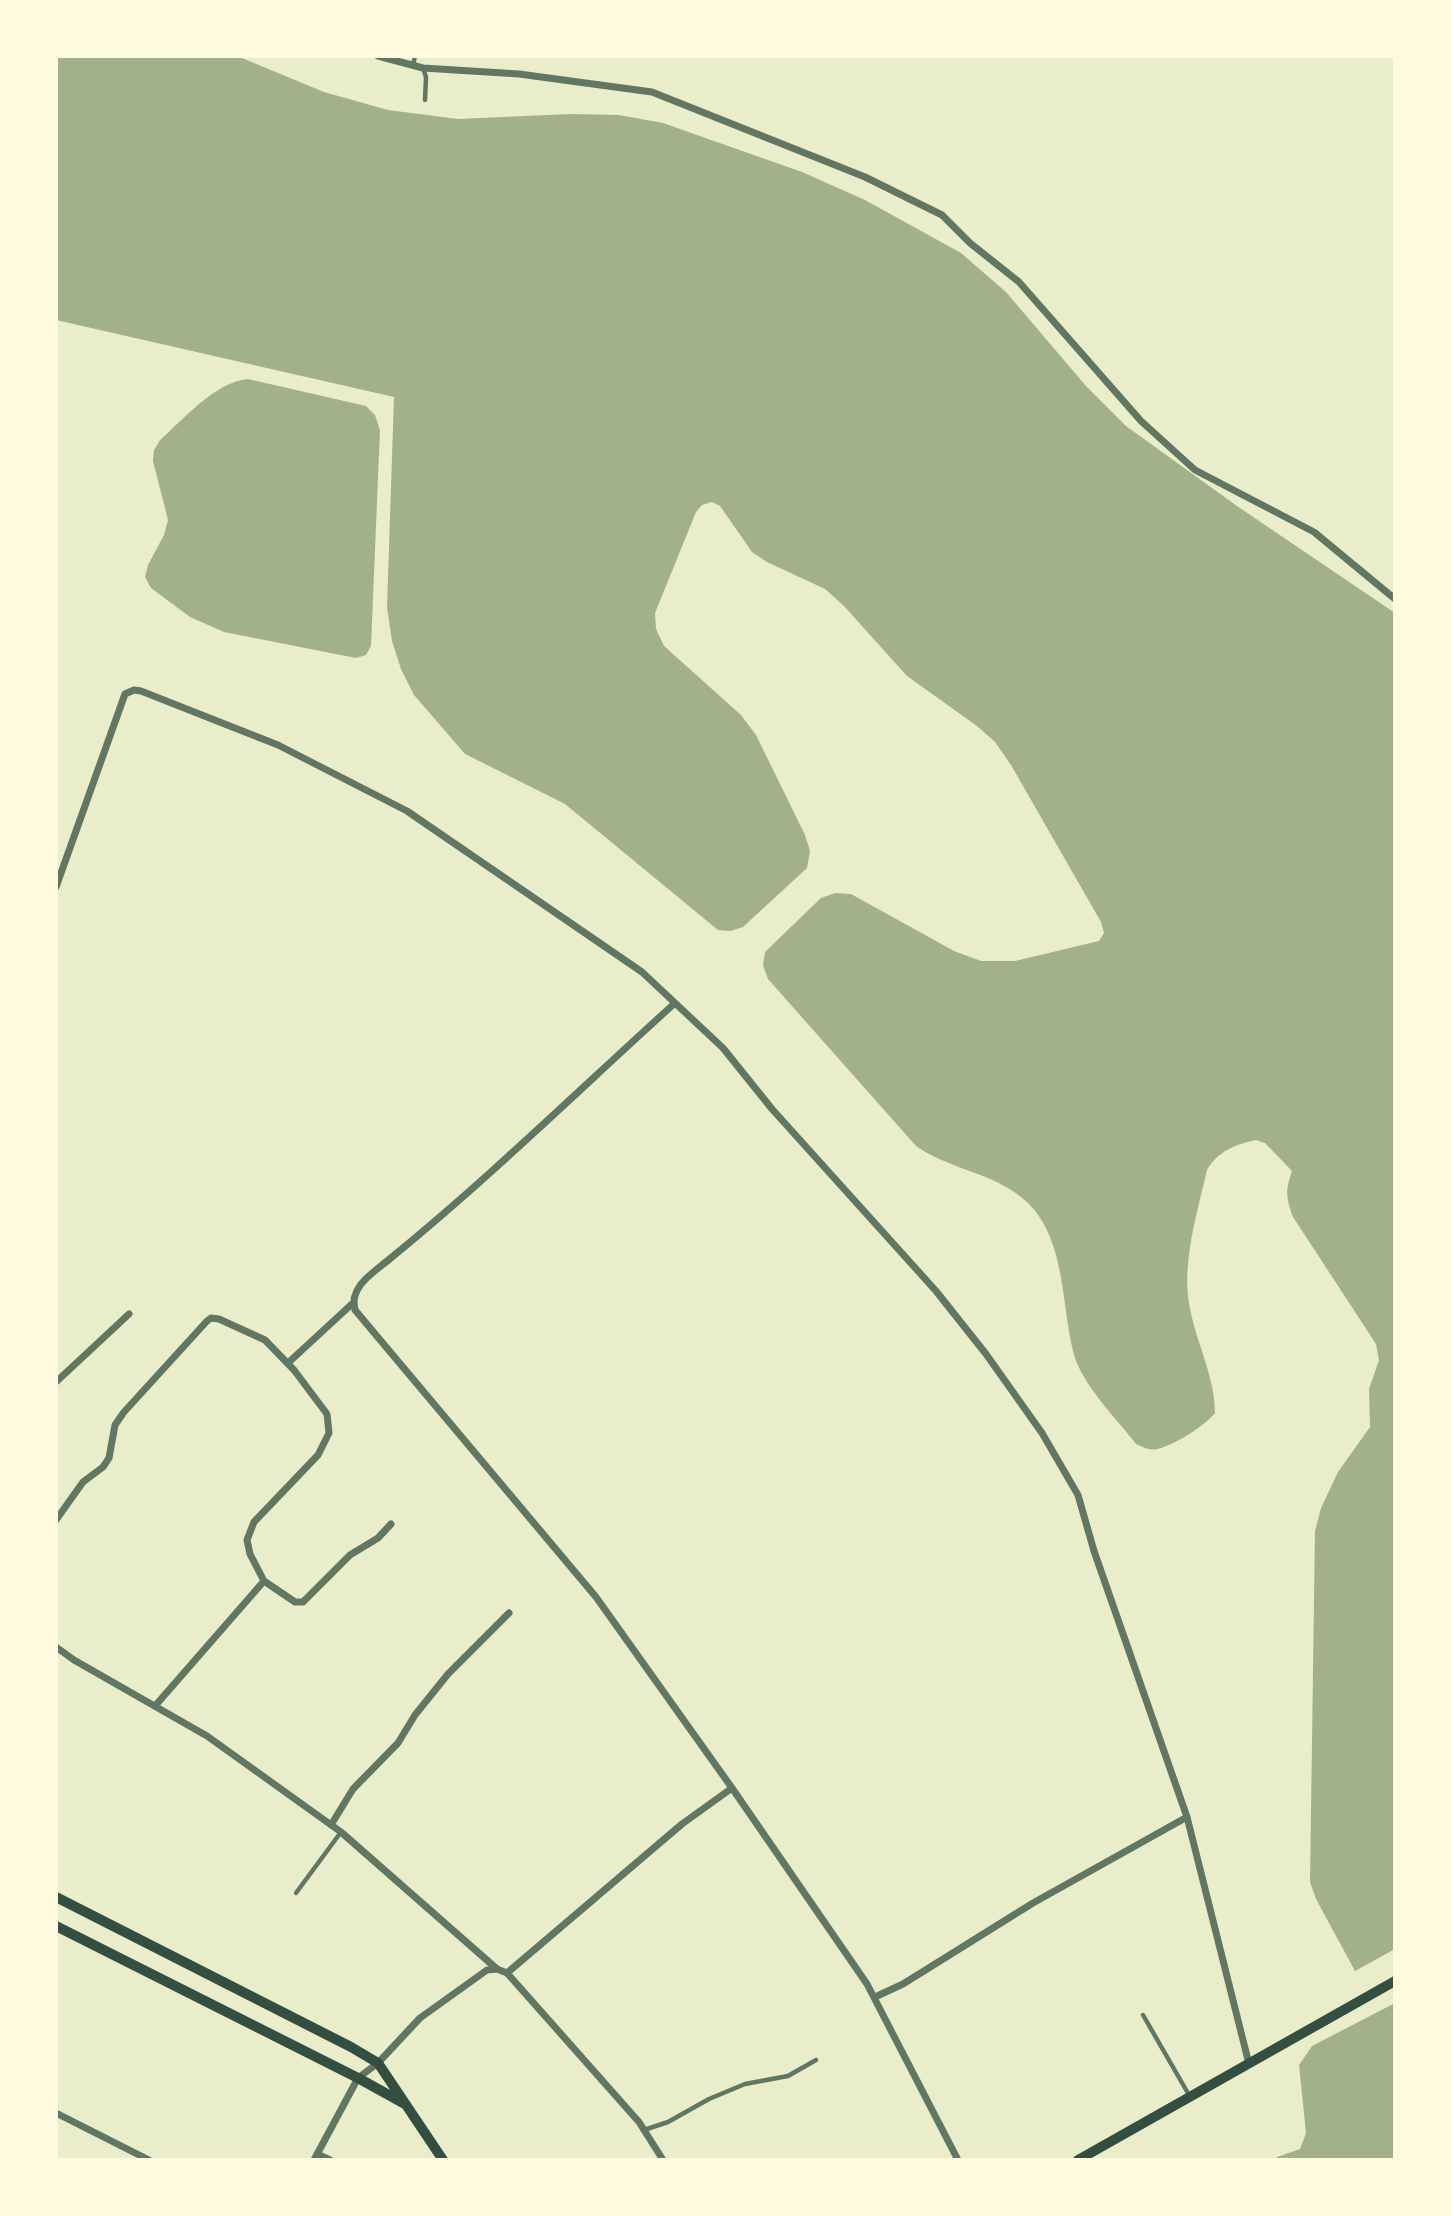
<!DOCTYPE html>
<style>
body{margin:0}
#map{position:relative;width:1451px;height:2216px;overflow:hidden;background:#e9edc9;font-family:Helvetica,sans-serif}
canvas{display:block}
.frame{position:absolute;inset:0;border:58px solid #fefae0;pointer-events:none}
</style>
<div id="map">
<canvas width="1451" height="2216"></canvas>
<div class="frame"></div>
</div>
<script>
const ctx = document.querySelector('canvas').getContext('2d');
ctx.lineJoin = 'round';
function fillPath(path, color) {
  ctx.fillStyle = color;
  ctx.fill(path, 'evenodd');
}
function trace(path, color, width, dash) {
  ctx.strokeStyle = color;
  ctx.lineWidth = width;
  ctx.lineCap = dash ? 'butt' : 'round';
  ctx.setLineDash(dash || []);
  ctx.stroke(path);
}
fillPath(new Path2D(`
 M56 56H237L324 92 388 110 458 119 570 114 619 115 663 123 802 172 865 200 961 253 1006 292 1086 386 1126 426 1237 506 1395 613V1949L1355 1971 1316 1899 1310 1882 1315 1531 1321 1508 1338 1472 1370 1427 1369 1389 1379 1360 1376 1344 1293 1217C1286 1197 1285 1191 1292 1171L1265 1143 1256 1140C1236 1144 1217 1152 1207 1170 1197 1215 1181 1263 1190 1309 1197 1344 1215 1377 1215 1413 1205 1426 1174 1445 1158 1449 1150 1451 1143 1447 1136 1444 1116 1418 1089 1392 1076 1361 1072 1350 1070 1337 1068 1325 1062 1285 1059 1234 1029 1204 998 1173 952 1171 916 1146L768 979 763 965 765 952 821 898 835 893 851 894 954 951 981 961H1015L1099 941 1104 933 1101 922 1011 765 995 742 977 726 907 676 844 606 825 589 767 562 752 552 720 506 712 502 702 505 696 512 655 613 656 629 664 646 741 715 756 735 805 835 810 851 807 868 743 927 730 931 718 930 565 804 465 754 414 695 401 669 392 641 387 607 394 397 56 320Z
 M248 379 366 406 375 415 380 430 371 646 366 655 356 658 224 632 190 617 151 588 145 577 148 565 164 535 168 520 153 461 154 450 160 440C184 419 215 382 248 379Z
 M1395 2003V2160H1276L1277 2157 1300 2149 1306 2133 1299 2065 1312 2046Z`), '#a3b18a');
trace(new Path2D(`
 M413 65 415 56
 M423 68 426 77 425 100
 M296 1893 341 1832
 M1143 2015 1189 2095
 M644 2130 668 2122 709 2099 745 2084 788 2076 816 2060`), '#617663', 4.5);
trace(new Path2D(`
 M378 56 423 68 519 74 652 92 865 177 942 215 970 243 1019 282 1141 421 1195 470 1314 532 1395 599
 M56 887 125 694 134 690 141 691 278 745 407 811 642 972 723 1048 772 1109 936 1291 986 1354 1042 1433 1078 1495 1094 1551 1187 1817 1249 2064
 M675 1003C581 1088 490 1177 392 1257 376 1271 348 1286 355 1310L596 1597 732 1788
 M288 1363 353 1303
 M56 1382 129 1314
 M56 1520 83 1482 103 1467 109 1458 115 1425 124 1412 207 1321 211 1318 219 1319 265 1340 294 1370 327 1414 329 1433 318 1455 254 1522 247 1540 250 1554 264 1581
 M56 1647 74 1660 207 1736 341 1832 497 1969
 M155 1706 264 1581 295 1602H303L350 1555 378 1538 391 1524
 M331 1825 353 1789 398 1743 415 1715 448 1674 509 1613
 M507 1973 682 1824 732 1788 867 1984 958 2160
 M875 1997 903 1984 1033 1903 1187 1817
 M56 2113 149 2160
 M317 2154 330 2160
 M314 2160 358 2078 378 2063 420 2018 487 1970 497 1969 507 1973 639 2122 663 2160`), '#617663', 7);
trace(new Path2D(`
 M56 1897 351 2047 378 2063 443 2160
 M56 1926 358 2078 405 2104
 M1078 2160 1395 1981`), '#344e41', 10);
</script>
